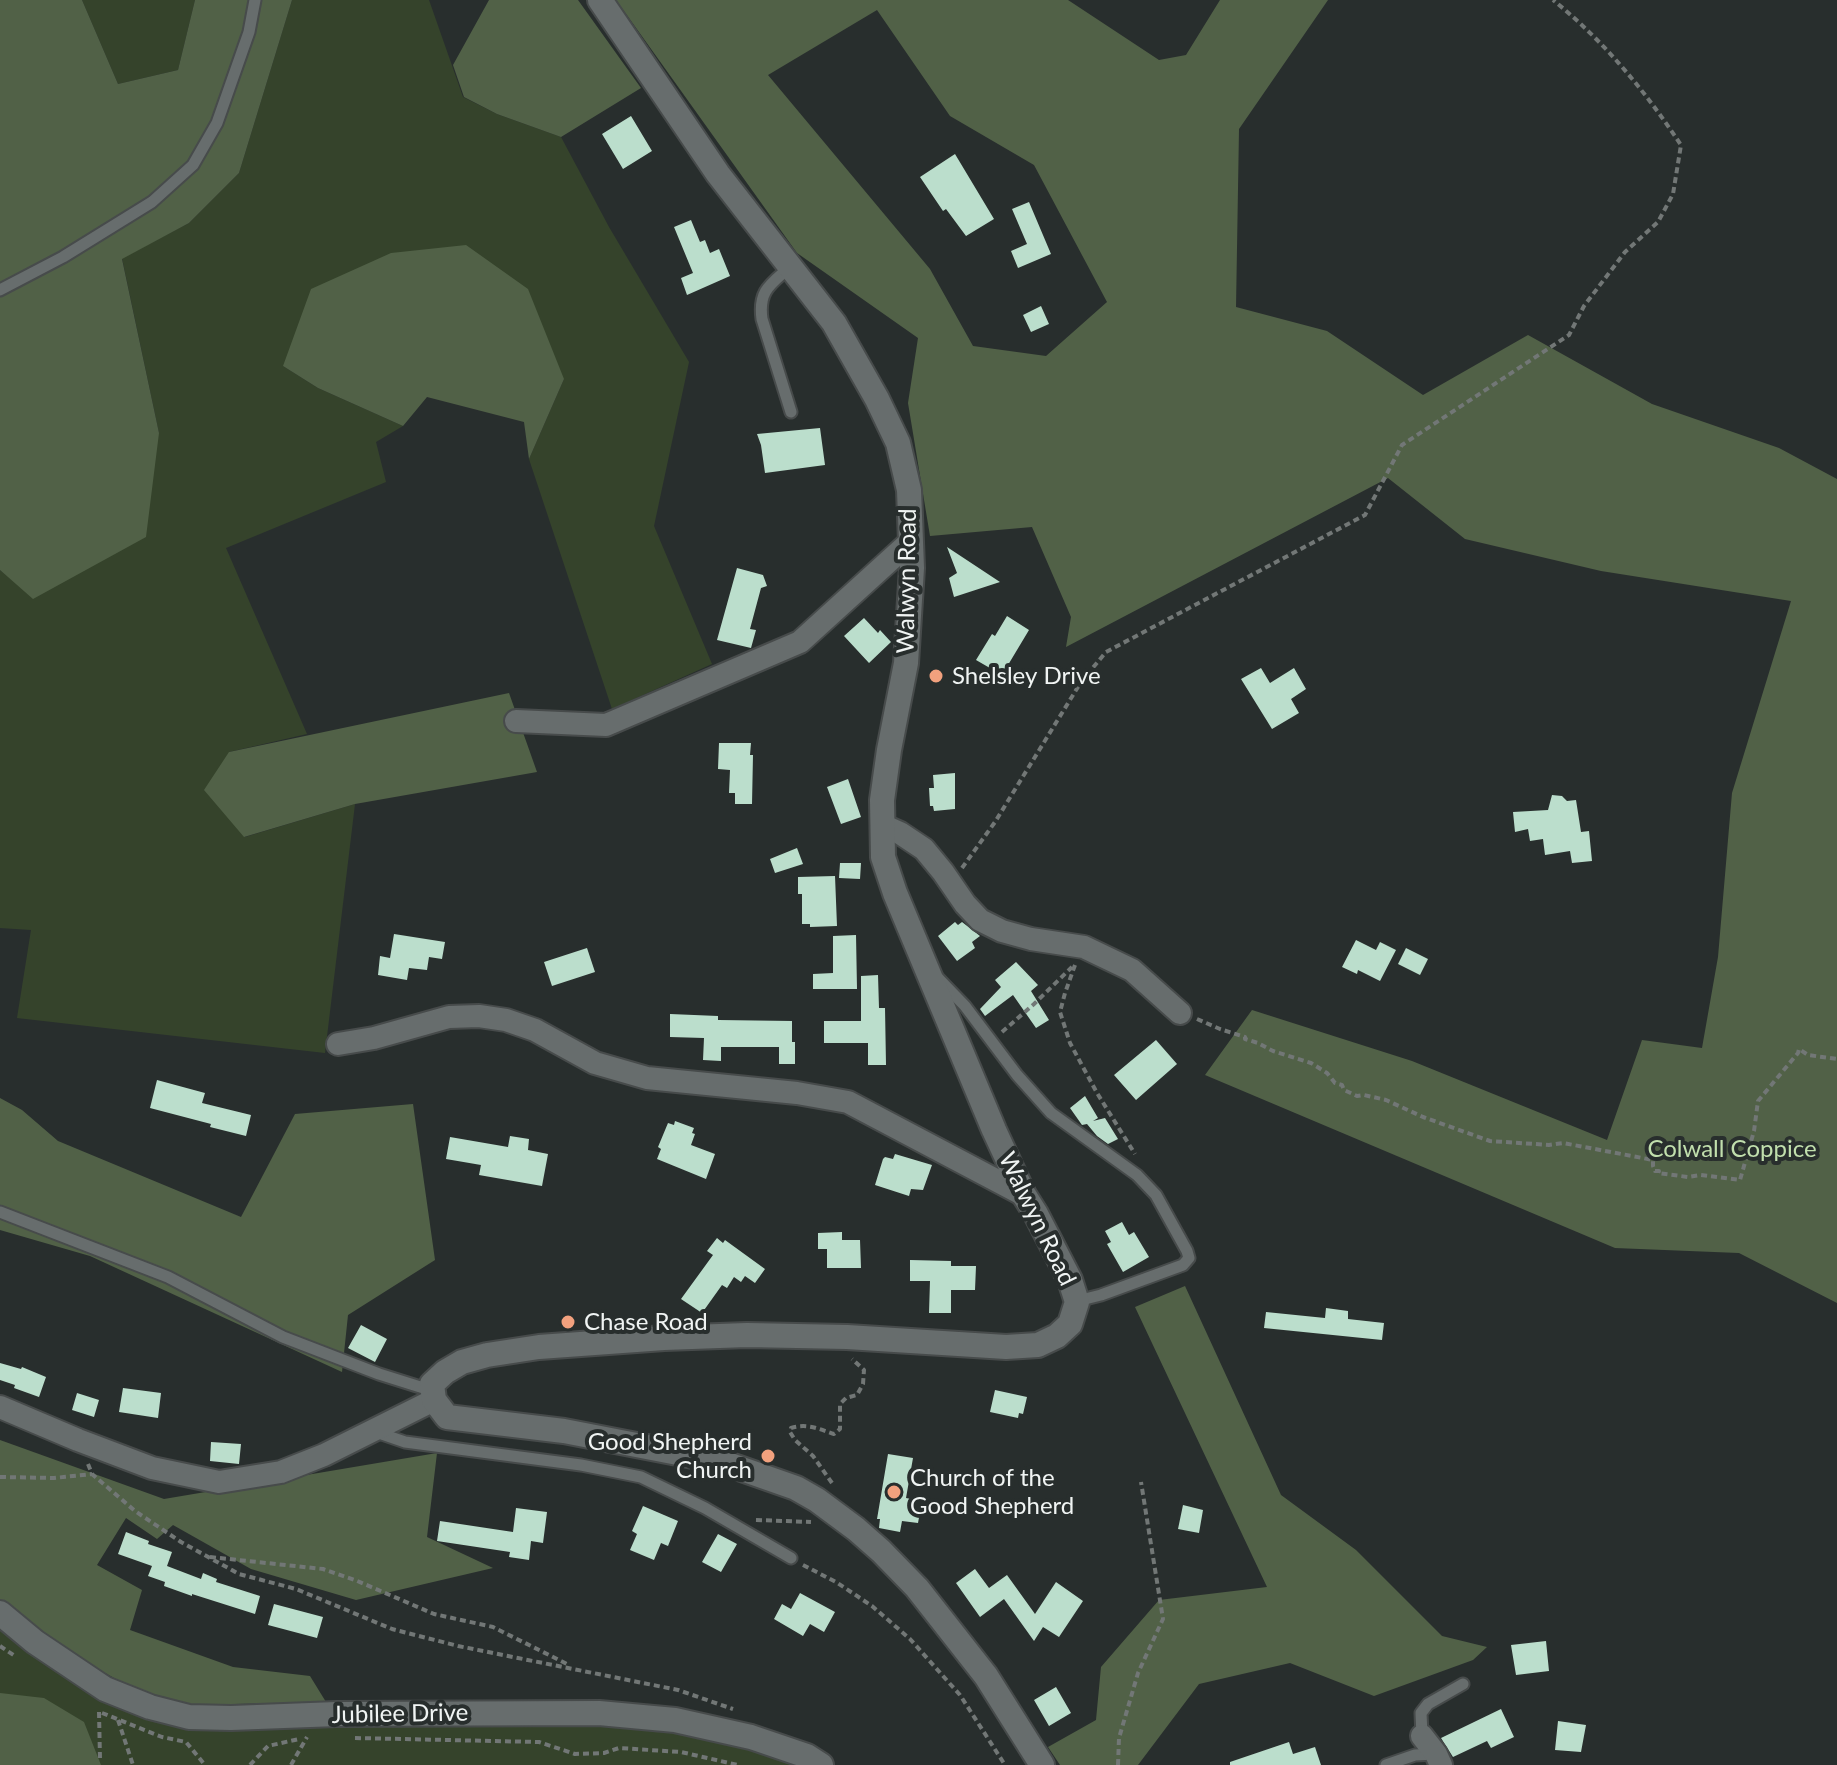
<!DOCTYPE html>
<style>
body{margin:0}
canvas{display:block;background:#282e2d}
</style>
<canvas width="1837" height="1765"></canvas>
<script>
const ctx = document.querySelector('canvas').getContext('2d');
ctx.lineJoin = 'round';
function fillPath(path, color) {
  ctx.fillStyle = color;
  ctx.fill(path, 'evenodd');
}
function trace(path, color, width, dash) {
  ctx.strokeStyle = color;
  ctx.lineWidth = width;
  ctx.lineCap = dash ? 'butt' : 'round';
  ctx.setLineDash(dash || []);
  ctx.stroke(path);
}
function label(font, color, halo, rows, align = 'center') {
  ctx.font = font + ' Lato,sans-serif';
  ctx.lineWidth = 8;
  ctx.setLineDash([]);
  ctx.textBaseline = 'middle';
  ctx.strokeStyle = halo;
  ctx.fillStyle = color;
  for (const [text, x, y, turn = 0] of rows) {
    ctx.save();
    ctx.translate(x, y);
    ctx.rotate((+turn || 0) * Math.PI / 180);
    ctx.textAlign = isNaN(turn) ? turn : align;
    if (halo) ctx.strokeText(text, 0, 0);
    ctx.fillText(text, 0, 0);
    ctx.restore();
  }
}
fillPath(new Path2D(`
 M82 0H195L178 70 118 84Z
 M292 0H429L463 97 497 114 561 137 609 227 689 362 654 526 712 664 612 709 529 459 564 379 283 366 318 388 403 426 376 442 386 482 226 548 307 734 229 752 245 837 355 804 325 1053 17 1018 31 930 0 928V570L34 598 159 433 122 258 189 223 239 173Z
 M0 1625 188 1717 701 1726 795 1765H0Z`), '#35432b');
fillPath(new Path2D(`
 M0 0H82L118 84 178 70 195 0H292L239 173 189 223 122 259 159 433 146 537 33 599 0 570Z
 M489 0H578L641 88 561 137 497 114 464 97 453 65Z
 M616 0H1068L1159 60 1186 55 1220 0H1328L1239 129 1236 307 1327 331 1423 395 1528 335 1652 404 1779 448 1837 479V1303L1739 1253 1615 1248 1205 1075 1252 1010 1412 1061 1607 1140 1642 1040 1702 1048 1718 957 1732 793 1791 601 1601 571 1465 539 1388 478 1066 647 1071 617 1032 527 930 536 908 403 918 338 797 253ZM877 10 950 116 1034 165 1107 302 1046 356 973 346 930 269 768 75Z
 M466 245 528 289 564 379 529 459 524 422 427 397 403 426 318 388 283 366 311 289 391 253Z
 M509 693 537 772 355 804 244 837 204 790 229 752Z
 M0 1098 22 1110 58 1141 241 1217 295 1114 413 1104 435 1260 348 1315 342 1372 90 1256 0 1230Z
 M1185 1286 1281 1495 1356 1550 1442 1636 1487 1647 1473 1660 1374 1696 1290 1663 1199 1684 1138 1765H1060L1048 1747 1096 1720 1101 1667 1159 1600 1267 1587 1135 1307Z
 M0 1440 164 1499 437 1453 427 1537 493 1568 356 1600 251 1569 173 1525 157 1539 126 1518 97 1565 142 1590 130 1630 233 1667 310 1676 326 1702 191 1705 139 1692 64 1650 0 1602Z
 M0 1693 44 1698 84 1722 101 1765H0Z`), '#516147');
fillPath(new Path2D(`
 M631 116 652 151 623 169 602 134Z
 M955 154 994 219 966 236 946 209 943 211 920 177Z
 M1029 202 1051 254 1018 268 1011 251 1027 244 1012 209Z
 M691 220 700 242 705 240 710 253 719 249 730 276 687 295 681 278 693 273 674 227Z
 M1041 306 1049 324 1031 332 1023 315Z
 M820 428 825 465 765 473 761 445 757 434Z
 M947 547 1000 582 954 597 949 578 957 573Z
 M737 568 763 575 767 586 761 588 750 629 756 630 751 648 717 640Z
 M1007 616 1029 630 1002 675 976 660 992 634 995 636Z
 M864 618 878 633 880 630 891 642 869 663 844 636Z
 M1261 668 1270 683 1294 668 1306 689 1291 699 1299 713 1272 729 1241 679Z
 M719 743H751L750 755H753L752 804H735V793H729L730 770 718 769Z
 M955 773V809L934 811 933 806H930L929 788H934L933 775Z
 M848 779 861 817 841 824 827 787Z
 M1552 795 1562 796 1567 801 1576 800 1581 832 1589 831 1592 861 1572 863 1570 851 1545 855 1543 839 1530 841 1528 829 1515 832 1513 812 1548 810Z
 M797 848 803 864 775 873 770 859Z
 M840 863H861L860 879 839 878Z
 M835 876 837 926 810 927V924H802V894H798V877Z
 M955 922 958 925 962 922 980 936 972 942 975 948 957 961 938 936Z
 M394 934 445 942 442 959 429 957 427 970 409 968 407 980 378 975 380 956 390 958Z
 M856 935 857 989H813V974L833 973V936Z
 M1356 940 1376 950 1380 942 1396 950 1380 981 1358 970 1357 974 1342 967Z
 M587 948 595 972 552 986 544 962Z
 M1406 948 1428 959 1420 975 1398 964Z
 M1016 962 1038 985 1031 991 1049 1020 1036 1028 1013 995 985 1016 980 1009 1001 987 995 980Z
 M878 975 879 1008H885L886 1065H868V1043H824V1021H861V976Z
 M670 1014 718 1016V1020L792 1021V1042H795V1064H779V1047H721V1061L703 1060 704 1038 670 1037Z
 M1156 1040 1177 1064 1136 1100 1114 1075Z
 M157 1080 205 1093 202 1103 251 1115 246 1136 210 1127 211 1124 150 1108Z
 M1085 1096 1098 1118 1093 1121 1105 1118 1118 1139 1108 1144 1097 1136 1087 1124 1082 1125 1070 1108Z
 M675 1121 694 1128 692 1133 695 1134 691 1145 715 1154 706 1179 657 1159 661 1149 658 1147 668 1123 674 1125Z
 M510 1136 529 1139 528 1150 548 1154 542 1186 479 1175 481 1165 446 1159 450 1137 508 1147Z
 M895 1154 932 1165 923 1190 911 1189 909 1196 875 1185 883 1159 885 1157 893 1159Z
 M1122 1222 1129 1235 1134 1232 1149 1257 1123 1272 1107 1244 1111 1242 1105 1231Z
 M842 1232V1240H860L861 1268H827V1249H818V1233Z
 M717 1238 723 1243 725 1240 765 1269 755 1283 745 1276 741 1282 734 1277 727 1288 722 1285 702 1313 681 1299 713 1255 707 1251Z
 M910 1260 951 1261V1266H976L975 1290H951V1313H929L930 1281H910Z
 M1326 1308 1348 1311V1319L1384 1323 1382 1340 1264 1328 1266 1312 1325 1318Z
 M361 1325 387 1339 375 1362 348 1348Z
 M0 1363 21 1369 22 1367 46 1377 39 1397 14 1388 15 1385 0 1380Z
 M123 1388 161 1393 158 1418 119 1412Z
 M995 1390 1027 1397 1023 1414 1019 1413 1018 1418 990 1412Z
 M77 1393 99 1400 94 1417 72 1410Z
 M211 1442 241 1444 239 1464 210 1461Z
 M888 1454 913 1458 906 1498 922 1501 918 1523 902 1521 900 1532 879 1528 880 1519H877Z
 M1183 1505 1203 1510 1199 1533 1178 1529Z
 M643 1506 678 1521 668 1546 661 1543 654 1560 630 1550 637 1534 632 1531Z
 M516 1508 547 1512 543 1543 531 1541 529 1560 509 1557 510 1552 437 1541 440 1521 513 1532Z
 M126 1532 149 1541 148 1544 172 1552 167 1566 201 1579 203 1573 217 1579 216 1582 260 1596 255 1614 192 1594V1596L164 1586 165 1582 148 1576 152 1566 118 1554Z
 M718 1534 737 1544 721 1572 702 1562Z
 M975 1569 989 1588 1007 1575 1035 1614 1056 1582 1083 1601 1059 1637 1043 1627 1034 1641 1004 1599 980 1617 956 1583Z
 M800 1593 835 1612 824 1632 810 1624 803 1636 774 1619 782 1604 791 1609Z
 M274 1604 323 1617 317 1638 268 1625Z
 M1546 1641 1549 1671 1516 1675 1511 1645Z
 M1056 1687 1071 1713 1049 1726 1034 1700Z
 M1501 1709 1514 1737 1491 1748 1487 1741 1453 1757 1441 1738Z
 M1558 1721 1586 1725 1581 1752 1555 1750Z
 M1289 1742 1293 1754 1315 1747 1321 1765H1230V1762Z`), '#bbdecc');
const lane = new Path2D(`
 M791 266C771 284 758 290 762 319L791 412
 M0 290 63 257 152 202 193 165 217 123 249 32 255 0
 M938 978 965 1006 1017 1075 1051 1113 1137 1175 1156 1195 1187 1251 1189 1258 1183 1265 1101 1295 1077 1301
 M0 1212 168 1277 283 1337 379 1374 433 1391
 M373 1431 405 1442 581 1465 641 1477 705 1508 791 1558
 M1422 1736 1421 1713 1428 1704 1463 1684
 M1386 1765 1415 1755 1435 1754`);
const street = new Path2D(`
 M516 721 606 725 800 642 911 541
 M882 825 900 833 924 849 943 872 965 904 980 920 1002 931 1031 939 1084 947 1132 970 1180 1013
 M338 1044 374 1038 449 1017 479 1016 506 1020 535 1030 595 1063 647 1078 797 1093 848 1102 1024 1195
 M0 1407 78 1440 152 1468 219 1482 281 1472 324 1455 434 1400
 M1422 1736 1436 1754 1441 1765`);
const secondary = new Path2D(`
 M600 0 718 174 834 323 877 399 898 443 909 490 912 568 906 663 889 750 882 800 883 857 895 893 994 1130 1024 1195 1036 1214 1070 1280 1077 1302 1070 1324 1057 1336 1038 1345 1006 1347 847 1337 747 1335 664 1338 539 1347 487 1355 462 1362 445 1372 432 1384 434 1400 447 1417 564 1431 719 1461 796 1488 817 1500 856 1529 881 1551 917 1588 986 1676 1042 1765
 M0 1613 35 1642 105 1689 150 1707 189 1717 231 1718 337 1714 599 1713 675 1720 751 1737 807 1756 821 1765`);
trace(lane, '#474b4b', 15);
trace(street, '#474b4b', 26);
trace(secondary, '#474b4b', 28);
trace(new Path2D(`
 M962 868 995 822 1081 682 1106 652 1365 515 1402 445 1569 335 1584 306 1625 252 1658 222 1673 194 1681 145C1645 91 1604 41 1553 0
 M1075 965 1065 993 1060 1012 1070 1043 1097 1093 1135 1154
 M1197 1019 1220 1029 1245 1037V1039L1258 1043 1273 1051 1311 1063 1327 1073 1335 1083 1342 1085 1344 1090 1357 1096 1364 1095 1386 1100 1423 1117 1490 1141 1549 1145 1563 1143 1653 1160V1166L1655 1171H1659L1658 1173 1688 1177 1701 1175 1740 1180 1754 1131 1758 1101 1798 1053 1799 1049 1808 1055 1837 1059
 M1002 1032 1034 1004 1072 967
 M88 1464 92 1474 135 1511 181 1542 239 1574 296 1589 392 1629 458 1646 678 1690 733 1709
 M0 1477 54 1478 92 1474
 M832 1483 813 1456 795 1440 790 1432 791 1428C807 1423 819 1429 834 1434L840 1429V1404L846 1398 857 1395 863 1384 864 1370 852 1359
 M756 1520 811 1522
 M210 1557 323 1569 355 1580 434 1614 493 1627 569 1665
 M803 1565 836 1582 872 1606 910 1639 960 1695 1005 1765
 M0 1646 15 1656
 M99 1712 100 1759
 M102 1713 162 1737 186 1742 205 1765
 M118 1720 133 1765
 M355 1738 539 1742 575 1754 604 1753 619 1748 681 1752 738 1765
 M250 1765 268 1746 299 1739
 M291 1765 307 1737
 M1118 1765 1119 1738 1138 1673 1163 1619 1141 1482`), '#727776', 4, [6, 4]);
trace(lane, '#676d6d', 11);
trace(street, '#676d6d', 22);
trace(secondary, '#676d6d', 24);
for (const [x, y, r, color] of [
 [936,676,8,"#f2a17e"],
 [568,1322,8,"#f2a17e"],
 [768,1456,8,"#f2a17e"],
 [894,1492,8,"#f2a17e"]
]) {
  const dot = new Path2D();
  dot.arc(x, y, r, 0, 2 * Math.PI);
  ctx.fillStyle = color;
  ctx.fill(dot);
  trace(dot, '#282e2d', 3);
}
label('24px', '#f0f4f3', '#282e2d', [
 ["Walwyn Road",907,581,-89],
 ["Walwyn Road",1037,1219,64],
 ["Jubilee Drive",400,1714,-1]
]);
label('24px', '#f0f4f3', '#282e2d', [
 ["Shelsley Drive",952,676],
 ["Chase Road",584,1322],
 ["Good Shepherd",752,1442,"right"],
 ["Church",752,1470,"right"],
 ["Church of the",910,1478],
 ["Good Shepherd",910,1506]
], 'left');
label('24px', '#c1dfad', '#282e2d', [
 ["Colwall Coppice",1732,1149]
]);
</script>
